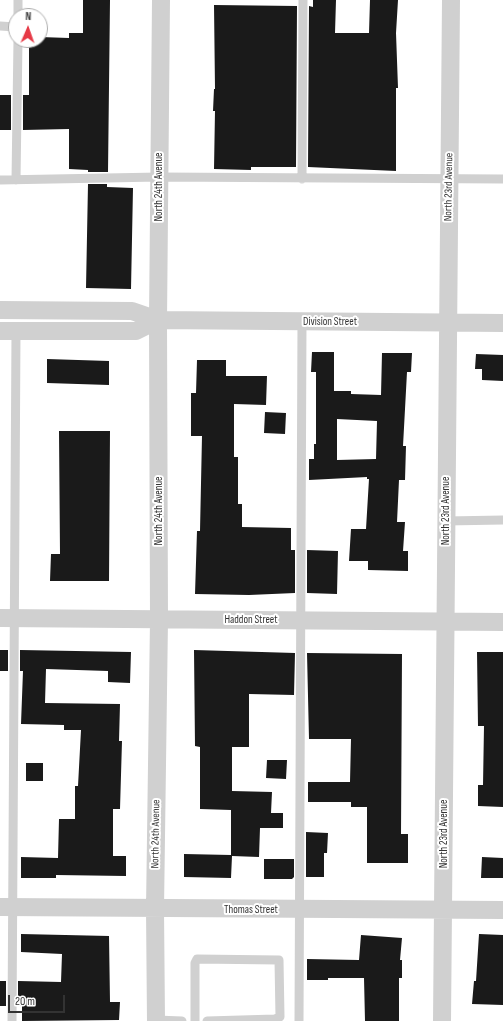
<!DOCTYPE html>
<style>
body{margin:0}
#map{position:relative;width:503px;height:1021px;overflow:hidden;background:#fff;font-family:"Sofia Sans Condensed",sans-serif}
canvas{display:block}
.north{position:absolute;left:8px;top:8px;width:40px;height:40px;box-sizing:border-box;background:#fff;border:1px solid #adadad;border-radius:50%;rotate:2deg;font-size:11px;font-weight:700;line-height:16px;text-align:center;color:#333}
.north::after{content:'';display:block;margin:auto;width:14px;height:18px;background:#e63946;clip-path:polygon(50% 0,100% 100%,50% 72%,0 100%)}
.scale{position:absolute;left:8px;top:995px;width:57px;height:18px;box-sizing:border-box;border:2px solid #333;border-top:0;padding-left:5px;font-size:12px;line-height:14px;white-space:nowrap;color:#333;-webkit-text-stroke:3px #fff;paint-order:stroke}
</style>
<div id="map">
<canvas width="503" height="1021"></canvas>
<div class="north">N</div>
<div class="scale">20 m</div>
</div>
<script>
const ctx = document.querySelector('canvas').getContext('2d');
ctx.lineJoin = 'round';
function fillPath(path, color) {
  ctx.fillStyle = color;
  ctx.fill(path, 'evenodd');
}
function trace(path, color, width, dash) {
  ctx.strokeStyle = color;
  ctx.lineWidth = width;
  ctx.lineCap = dash ? 'butt' : 'round';
  ctx.setLineDash(dash || []);
  ctx.stroke(path);
}
function label(font, color, halo, rows, align = 'center') {
  ctx.font = font + ' "Sofia Sans Condensed",sans-serif';
  ctx.lineWidth = 4;
  ctx.setLineDash([]);
  ctx.textBaseline = 'middle';
  ctx.strokeStyle = halo;
  ctx.fillStyle = color;
  for (const [text, x, y, turn = 0] of rows) {
    ctx.save();
    ctx.translate(x, y);
    ctx.rotate((+turn || 0) * Math.PI / 180);
    ctx.textAlign = isNaN(turn) ? turn : align;
    if (halo) ctx.strokeText(text, 0, 0);
    ctx.fillText(text, 0, 0);
    ctx.restore();
  }
}
fillPath(new Path2D(`
 M83 0H110L108 172H88V170L69 169V129L23 130V95H29V40H40V37L69 38V33H83Z
 M313 0H336L335 33H369L370 0H398L396 33 398 88H396V171L308 167 309 6 313 7Z
 M214 5 297 6 296 167H251V170L214 169 215 111H213L214 89H215Z
 M0 95H11V130H0Z
 M88 184H107V187L133 188 131 289 86 288Z
 M312 352H334V391H351V394L381 395 382 353H412L411 372H407L403 446H406L405 480H399L397 522H405L403 551H408V571L368 570V561H349L351 529H366L369 479H367V477L309 480V459H314V444H316V372H311ZM337 419 377 421 376 459 337 460Z
 M476 354 503 355V381L482 380V369H475Z
 M47 359 109 361V385L47 383Z
 M197 360H226V376H267L266 405 234 404V457H238V504H242V527L291 528V550H295V593L249 595 195 594 197 531H200L202 436H191V393H196Z
 M265 412 286 413 285 434 264 433Z
 M59 431H110L109 581H50L51 554H60Z
 M307 550 338 551 337 594 307 593Z
 M0 650H8V671H0Z
 M20 650 131 652 130 683 108 682V671L46 669 45 703 120 704 119 741H122L120 809H113V856H126V876L56 875V878H21V857L58 858 59 819H75V786H78L81 730H64V725L21 724 23 671H20Z
 M194 650 295 653 294 695 249 694V747H232V791L272 792 271 813H283V828H260L259 857 232 856 231 878 184 877V854L231 855V810L200 809V747L195 746Z
 M477 652H503V807L478 806V785H483L484 726H478Z
 M307 653 402 654 401 834H408V863H367V807H351V802H308V782H350L351 739H309Z
 M267 760H287L286 779 266 778Z
 M26 763H43V781H26Z
 M306 832 328 833 327 853H324V877H306Z
 M482 857 503 858V878H481Z
 M264 859H294V877L292 879H264Z
 M21 934 109 936 110 1002H120L119 1020 22 1021V1006H18V981L61 982 62 954 21 952Z
 M479 934 503 935V1005L472 1004 474 981H476Z
 M361 935 402 938 400 960H402V978H399V1021H365L364 978H328V980H307V959L359 960Z
 M0 981H6V1006H0Z`), '#1a1a1a');
trace(new Path2D(`
 M18 16V0
 M0 26 16 27
 M302 179 303 0
 M0 180 159 177 503 179
 M16 180 18 40
 M446 521 503 520
 M156 1020 182 1021
 M12 1021 16 331
 M195 1021V963L197 959 279 960 280 1017 275 1019 207 1021
 M299 1021 302 322`), '#d0d0d0', 9);
trace(new Path2D(`
 M0 310 132 311 158 320 503 323
 M0 331H136L158 320
 M0 618 503 622
 M0 907 503 910
 M156 1021 155 909 159 620 158 320 161 0
 M442 1021 451 0`), '#d0d0d0', 18);
label('11px', '#333', '#fff', [
 ["North 24th Avenue",159,187,-90],
 ["North 23rd Avenue",449,187,-89],
 ["Division Street",330,322],
 ["North 24th Avenue",159,511,-90],
 ["North 23rd Avenue",446,511,-90],
 ["Haddon Street",251,620],
 ["North 24th Avenue",156,834,-89],
 ["North 23rd Avenue",444,834,-90],
 ["Thomas Street",251,910]
]);
</script>
